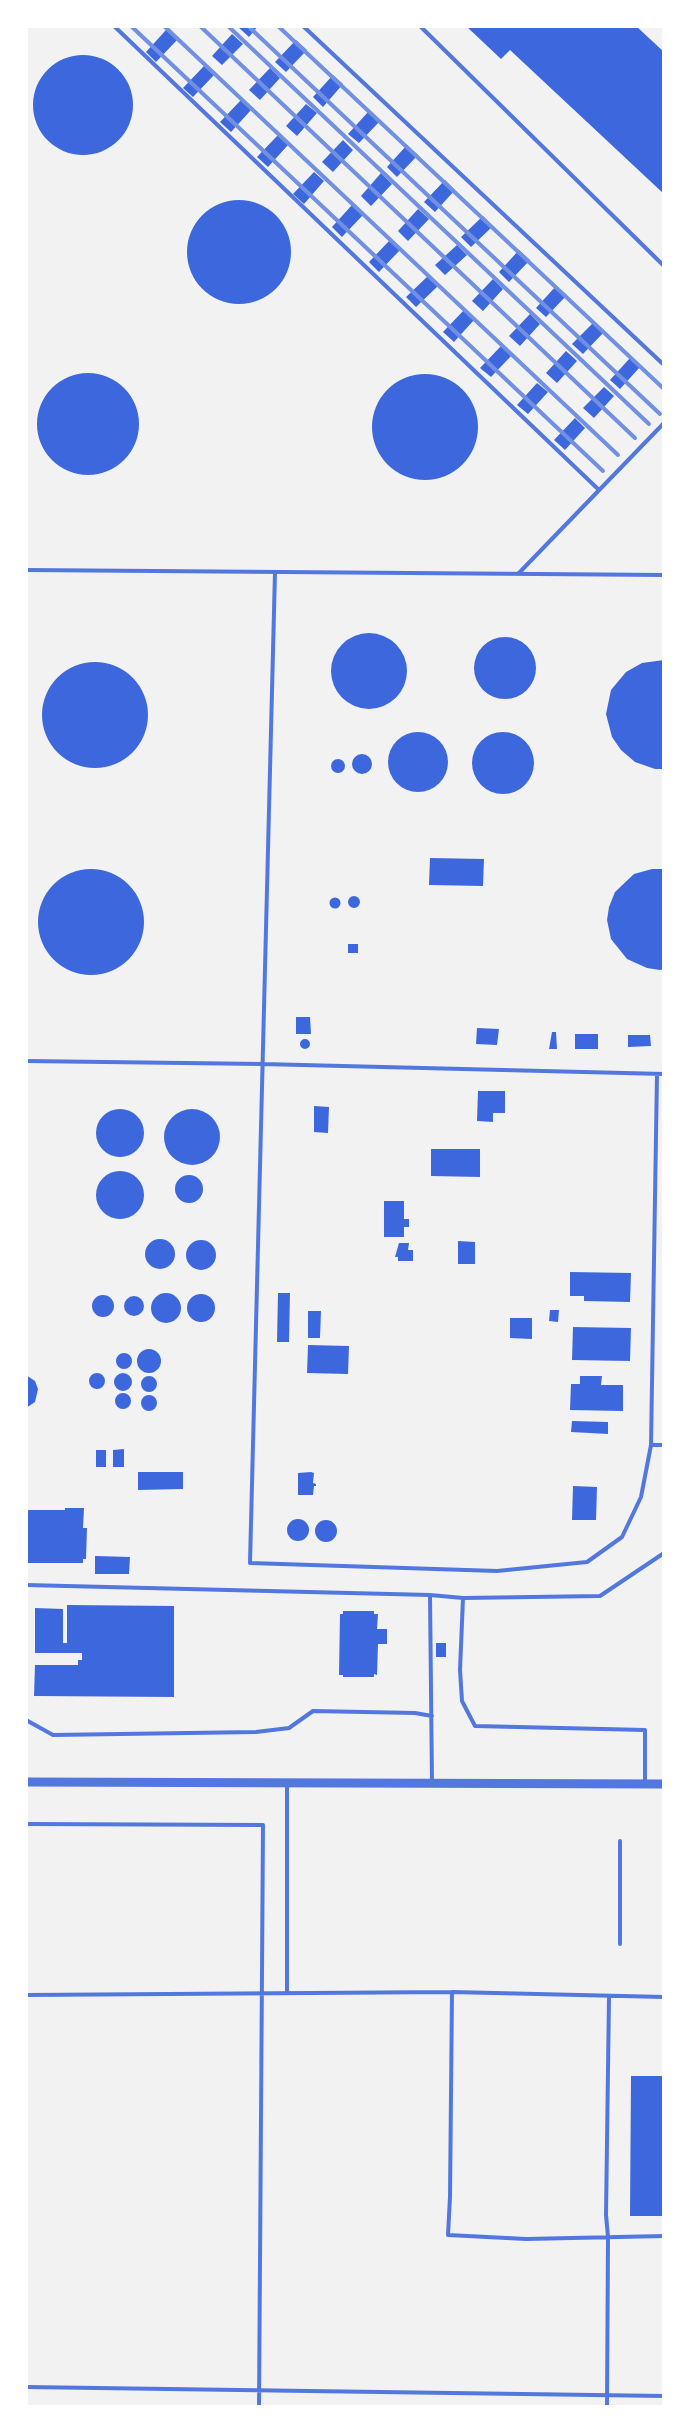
<!DOCTYPE html>
<style>
body{margin:0}
#map{position:relative;width:690px;height:2433px;overflow:hidden;background:#f2f2f2;font-family:"Exo 2",sans-serif}
canvas{display:block}
.frame{position:absolute;inset:0;border:28px solid #fff;pointer-events:none}
</style>
<div id="map">
<canvas width="690" height="2433"></canvas>
<div class="frame"></div>
</div>
<script>
const ctx = document.querySelector('canvas').getContext('2d');
ctx.lineJoin = 'round';
function fillPath(path, color) {
  ctx.fillStyle = color;
  ctx.fill(path, 'evenodd');
}
function trace(path, color, width, dash) {
  ctx.strokeStyle = color;
  ctx.lineWidth = width;
  ctx.lineCap = dash ? 'butt' : 'round';
  ctx.setLineDash(dash || []);
  ctx.stroke(path);
}
fillPath(new Path2D(`
 M237 26H258L249 37Z
 M466 26H636L664 52V194L510 50 501 59Z
 M166 30 177 40 156 62 146 52Z
 M232 34 243 44 222 65 212 56Z
 M296 40 307 50 286 72 275 62Z
 M33 105a50 50 0 1 1 100 0a50 50 0 1 1-100 0Z
 M204 66 214 75 193 97 183 88Z
 M270 68 280 78 260 100 249 90Z
 M333 75 343 84 323 107 313 97Z
 M241 100 251 110 231 132 220 122Z
 M306 104 317 113 297 136 286 126Z
 M369 111 380 121 359 143 348 134Z
 M278 135 288 145 268 167 257 157Z
 M343 140 353 150 333 172 322 162Z
 M407 145 418 155 397 177 387 167Z
 M314 172 324 181 304 204 293 194Z
 M381 173 392 184 371 206 361 196Z
 M445 180 455 190 435 212 424 202Z
 M187 252a52 52 0 1 1 104 0a52 52 0 1 1-104 0Z
 M352 205 363 215 342 237 332 227Z
 M418 209 429 219 408 241 398 231Z
 M483 216 493 226 471 247 461 237Z
 M389 241 400 250 379 272 369 262Z
 M457 245 467 255 445 275 435 265Z
 M519 250 530 260 509 282 499 272Z
 M428 276 438 286 416 307 406 297Z
 M493 279 503 289 483 311 472 301Z
 M556 286 567 295 546 317 536 308Z
 M464 310 474 320 454 342 443 332Z
 M530 314 540 324 520 346 509 336Z
 M593 323 604 332 583 354 572 344Z
 M501 346 511 356 491 377 480 368Z
 M566 351 577 361 557 383 546 373Z
 M630 358 640 367 620 389 610 380Z
 M37 424a51 51 0 1 1 102 0a51 51 0 1 1-102 0Z
 M372 427a53 53 0 1 1 106 0a53 53 0 1 1-106 0Z
 M537 383 548 392 528 414 517 405Z
 M604 387 614 396 594 418 583 408Z
 M575 418 585 428 565 450 554 440Z
 M331 671a38 38 0 1 1 76 0a38 38 0 1 1-76 0Z
 M474 668a31 31 0 1 1 62 0a31 31 0 1 1-62 0Z
 M664 660V769H655L635 762 621 750 612 737 606 714 611 690 626 672 642 663Z
 M42 715a53 53 0 1 1 106 0a53 53 0 1 1-106 0Z
 M388 762a30 30 0 1 1 60 0a30 30 0 1 1-60 0Z
 M472 763a31 31 0 1 1 62 0a31 31 0 1 1-62 0Z
 M352 764a10 10 0 1 1 20 0a10 10 0 1 1-20 0Z
 M331 766a7 7 0 1 1 14 0a7 7 0 1 1-14 0Z
 M430 858 484 859 483 886 429 885Z
 M652 869H664V969L660 970 647 968 627 959 611 939 607 920 609 907 615 892 634 874Z
 M38 922a53 53 0 1 1 106 0a53 53 0 1 1-106 0Z
 M348 902a6 6 0 1 1 12 0a6 6 0 1 1-12 0Z
 M329.5 903a5.5 5.5 0 1 1 11 0a5.5 5.5 0 1 1-11 0Z
 M348 944H358V953H348Z
 M296 1017H310L311 1034H296Z
 M477 1028 499 1029 497 1045 476 1044Z
 M552 1032H556L557 1049H549Z
 M575 1034H598V1049H575Z
 M628 1035H650L651 1046 628 1047Z
 M300 1044a5 5 0 1 1 10 0a5 5 0 1 1-10 0Z
 M478 1091H505V1113H493V1122L477 1121Z
 M314 1106 329 1107 328 1133 314 1132Z
 M96 1133a24 24 0 1 1 48 0a24 24 0 1 1-48 0Z
 M164 1137a28 28 0 1 1 56 0a28 28 0 1 1-56 0Z
 M431 1149H480V1177L431 1176Z
 M96 1195a24 24 0 1 1 48 0a24 24 0 1 1-48 0Z
 M175 1189a14 14 0 1 1 28 0a14 14 0 1 1-28 0Z
 M384 1201H404V1219H409V1227H404V1237H384Z
 M145 1254a15 15 0 1 1 30 0a15 15 0 1 1-30 0Z
 M186 1255a15 15 0 1 1 30 0a15 15 0 1 1-30 0Z
 M458 1241 475 1242V1264H458Z
 M399 1243H409L408 1250H413V1261H398V1257H395Z
 M570 1272 631 1273 630 1302 584 1301V1296H570Z
 M278 1293H290L289 1342H277Z
 M151 1308a15 15 0 1 1 30 0a15 15 0 1 1-30 0Z
 M187 1308a14 14 0 1 1 28 0a14 14 0 1 1-28 0Z
 M92 1306a11 11 0 1 1 22 0a11 11 0 1 1-22 0Z
 M124 1306a10 10 0 1 1 20 0a10 10 0 1 1-20 0Z
 M550 1310H559L558 1322 549 1321Z
 M308 1311H321L320 1338H308Z
 M510 1318H532V1339L510 1338Z
 M573 1327 631 1328 630 1361 572 1360Z
 M308 1345 349 1346 348 1374 307 1373Z
 M137 1361a12 12 0 1 1 24 0a12 12 0 1 1-24 0Z
 M116 1361a8 8 0 1 1 16 0a8 8 0 1 1-16 0Z
 M89 1381a8 8 0 1 1 16 0a8 8 0 1 1-16 0Z
 M114 1382a9 9 0 1 1 18 0a9 9 0 1 1-18 0Z
 M26 1375 35 1381 38 1389 35 1402 26 1408Z
 M141 1384a8 8 0 1 1 16 0a8 8 0 1 1-16 0Z
 M580 1376H602L601 1385H623V1411L570 1410 571 1384H580Z
 M115 1401a8 8 0 1 1 16 0a8 8 0 1 1-16 0Z
 M141 1403a8 8 0 1 1 16 0a8 8 0 1 1-16 0Z
 M572 1421 608 1422V1434L571 1432Z
 M124 1449V1467H113V1450Z
 M96 1450H106V1467H96Z
 M138 1472H183V1489L138 1490Z
 M311 1472 314 1473 313 1483 316 1484V1486H314L313 1495H298V1473Z
 M573 1486 597 1487 596 1520H572Z
 M65 1508H84L83 1528H87L86 1559H83V1563H26V1510H65Z
 M287 1530a11 11 0 1 1 22 0a11 11 0 1 1-22 0Z
 M315 1531a11 11 0 1 1 22 0a11 11 0 1 1-22 0Z
 M95 1556 130 1557 129 1574H95Z
 M67 1605 174 1606V1697L34 1696 35 1665H78V1660H82V1653H35V1608L63 1609V1643H67Z
 M343 1611H374V1614H378L377 1629H387V1644H378L377 1675 374 1674V1677H343V1675H339L340 1614H343Z
 M436 1643H446V1657H436Z
 M631 2076H664V2216H630Z`), '#3d67dc');
trace(new Path2D(`
 M114 26 599 490
 M303 26 664 365
 M420 26 664 266
 M26 570 664 575
 M275 572 250 1563 497 1571 587 1562 622 1537 641 1497 651 1445 657 1074
 M518 574 664 423
 M26 1061 262 1064 664 1074
 M651 1445H664
 M26 1585 430 1595 432 1783
 M430 1595 463 1598
 M26 1720 53 1735 256 1732 289 1728 313 1711 415 1713 432 1716
 M645 1784V1730L475 1726 462 1701 460 1670 463 1598 600 1596 664 1553
 M26 1824 263 1825 259 2407
 M620 1841V1944
 M452 1992 450 2197 448 2235 526 2239 664 2236
 M287 1993V1783
 M26 1995 452 1992 664 1997
 M26 2387 664 2396
 M607 2407 608 2237 606 2215 609 1997`), '#5277de', 4);
trace(new Path2D(`
 M26 1782 664 1784`), '#5277de', 9);
trace(new Path2D(`
 M131 26 603 471
 M164 26 618 455
 M200 26 635 438
 M228 26 649 424
 M248 26 660 414
 M278 26 664 389`), '#7290e2', 4);
</script>
